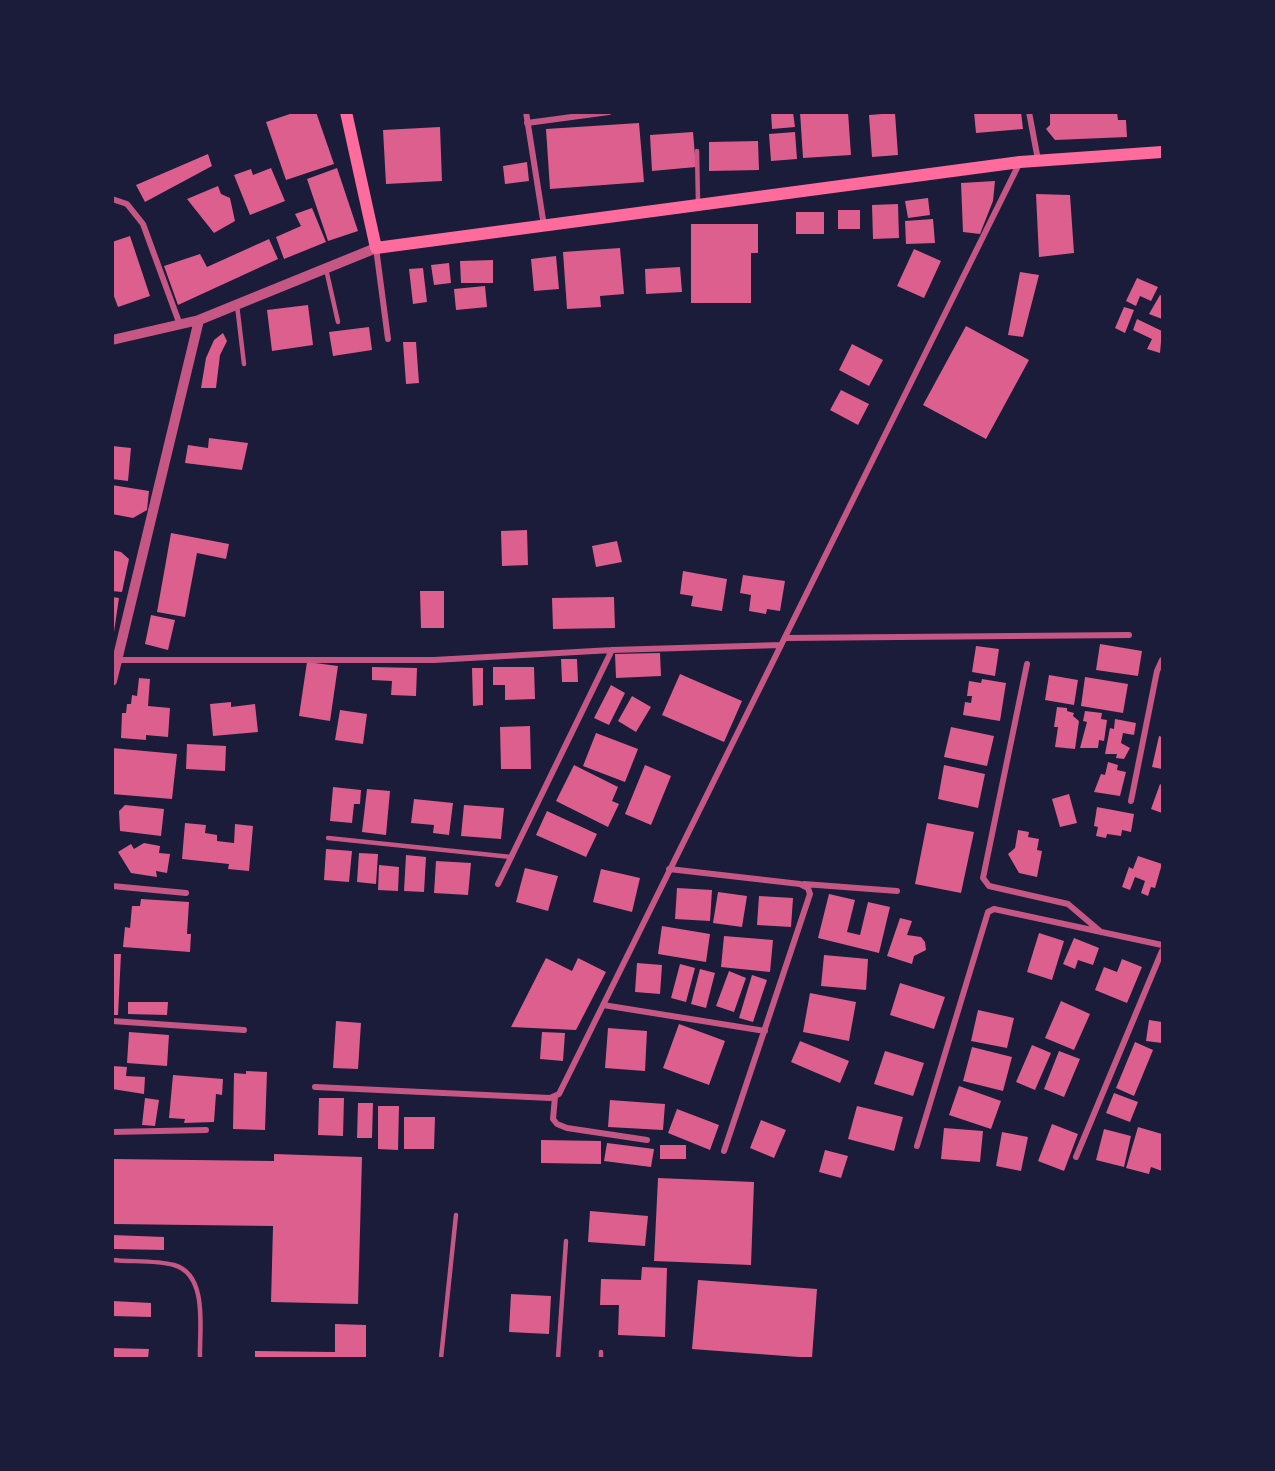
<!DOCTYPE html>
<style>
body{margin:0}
#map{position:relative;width:1275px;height:1471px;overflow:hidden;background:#1b1b3a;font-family:"Source Sans 3",sans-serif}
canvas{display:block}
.frame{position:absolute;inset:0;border:114px solid #1b1b3a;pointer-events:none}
</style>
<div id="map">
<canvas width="1275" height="1471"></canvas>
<div class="frame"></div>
</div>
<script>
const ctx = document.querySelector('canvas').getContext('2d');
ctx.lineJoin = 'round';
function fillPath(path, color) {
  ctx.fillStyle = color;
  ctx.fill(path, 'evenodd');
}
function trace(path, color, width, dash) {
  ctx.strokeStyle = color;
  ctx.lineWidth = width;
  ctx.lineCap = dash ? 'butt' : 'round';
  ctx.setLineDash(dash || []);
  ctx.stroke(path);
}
fillPath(new Path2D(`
 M296 112H316L334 164 286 180 266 122Z
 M771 112H793L795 127 772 129Z
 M800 112H848L851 155 803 158Z
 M974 112H1021L1023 129 976 133Z
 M1050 112H1117L1118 120H1126L1127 137 1055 140 1046 129 1050 125Z
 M895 113 898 155 872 157 869 115Z
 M639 123 644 182 550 189 546 129Z
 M440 127 442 181 386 184 383 130Z
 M693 132 696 167 652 171 650 135Z
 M795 132 797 159 771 161 769 134Z
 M758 141 759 170 709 171V142Z
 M208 154 212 166 145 202 136 185Z
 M527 162 529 181 505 184 503 166Z
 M271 168 285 201 250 215 234 175 251 169 253 175Z
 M337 168 358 231 328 241 307 179Z
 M995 181 993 201 980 234 963 232 961 183Z
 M218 186 221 194 230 198 235 221 214 233 187 199Z
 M1036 194 1070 195 1074 253 1039 257Z
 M928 198 930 215 908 218 905 201Z
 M898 204 899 238 873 239 872 205Z
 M312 208 326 242 284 259 276 237 301 226 295 214Z
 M838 210H860V229H838Z
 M796 212H824V234H796Z
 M933 219 935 243 906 244 905 221Z
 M691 224H758V253H751V303H691Z
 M130 236 150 296 118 307 112 291V242Z
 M269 239 278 259 178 305 164 266 200 254 207 267Z
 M620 248 624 294 600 296 601 307 567 309 563 252Z
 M914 249 941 261 924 298 897 286Z
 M556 256 559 289 534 291 531 259Z
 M493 260V283H461L460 261Z
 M449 263 451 283 434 285 431 265Z
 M680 267 682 292 646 294 645 269Z
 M423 268 427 302 413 304 409 269Z
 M1020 272 1039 275 1023 337 1008 335Z
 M1137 278 1158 287 1151 301 1140 296 1136 306 1126 301Z
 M485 286 487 307 456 310 454 289Z
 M1160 295 1162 296V319L1149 314Z
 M308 305 313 345 272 351 267 310Z
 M1124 307 1134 310 1125 333 1115 328Z
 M1137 319 1162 331 1160 353 1147 349 1152 339 1133 330Z
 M966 326 1029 360 986 439 923 405Z
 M369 327 372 350 333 356 329 332Z
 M223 333 227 341 220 355 216 388H201L206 358 214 340Z
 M403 342H416L419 383 406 384Z
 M852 344 883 360 869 386 839 370Z
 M841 390 869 404 858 425 830 410Z
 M209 438 248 443 242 470 185 463 188 445 208 448Z
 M112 446 131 448 128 481 112 479Z
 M112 485 149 491 147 510 133 518 112 514Z
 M527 530 528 565 502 566 501 531Z
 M171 533 229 544 226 559 197 553 185 617 157 612Z
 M617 541 622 562 596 567 592 546Z
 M112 550 121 552 129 559 122 592 112 591Z
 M683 571 727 579 722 611 691 606 693 596 680 594Z
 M743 575 785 581 780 611 767 609 766 614 749 611 751 595 740 593Z
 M420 591H444V628H421Z
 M112 597 119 598 114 632H112Z
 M614 597 615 628 553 629 552 598Z
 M151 615 175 620 168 650 145 644Z
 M1100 644 1142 651 1138 676 1096 670Z
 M976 646 999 649 995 676 972 672Z
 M660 653 661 676 616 678 615 654Z
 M561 659H577L578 682H562Z
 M307 662 338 666 330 721 299 716Z
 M372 667 417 668 416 696 391 695 392 681 372 680Z
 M493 667H534L535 699 505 700V685H493Z
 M472 668H483V705L473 706Z
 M680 674 742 701 724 742 662 715Z
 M1049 675 1078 680 1074 705 1045 700Z
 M1085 677 1128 684 1123 713 1081 706Z
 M139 678 150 679 148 706 170 708 168 737 146 735V740L121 738 122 713H126L127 704H131L132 695 137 696Z
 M982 679 1006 683 1000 721 963 715 965 702 971 703 972 696H967L969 681 981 683Z
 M611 685 625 693 609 725 594 718Z
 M632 696 651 707 636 732 618 721Z
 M231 702V707L255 704 258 732 213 736 210 704Z
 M1057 707 1067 708V711L1074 713 1073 716 1079 721 1075 749 1055 747 1058 727H1054Z
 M340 710 367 714 363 744 335 740Z
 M1085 711 1102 713 1101 719 1107 720 1104 741 1099 740 1098 748H1080L1087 722 1083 721Z
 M1115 719 1136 723 1134 735 1123 733 1121 743 1130 748 1124 759 1116 758 1117 754H1105L1110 728 1114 729Z
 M530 726 531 769H501L500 727Z
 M951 727 994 736 987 766 944 757Z
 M596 733 638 749 625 782 583 766Z
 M1159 736 1162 737V769L1152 767Z
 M187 744 226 746 225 771 186 769Z
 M112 748 177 754 172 799 112 794Z
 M1108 762 1118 765 1117 770 1126 772 1120 796 1094 792 1101 774 1105 775Z
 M574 765 618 787 612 801 619 804 608 827 556 801Z
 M645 765 671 776 651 825 625 814Z
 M944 765 985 774 978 808 938 799Z
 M1160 784 1162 785V813L1151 809Z
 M333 787 361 790 360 804H354L352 823 330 821Z
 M367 789 390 791 386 835 362 832Z
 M1069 794 1077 823 1060 827 1052 799Z
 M414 799 453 803 449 835 433 833 434 825 411 823Z
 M125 805 164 809 161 836 120 831 119 811Z
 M464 805 504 808 501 839 461 836Z
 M1097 807 1134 814 1131 832 1122 830 1121 836 1107 834 1106 838 1096 836 1098 827 1094 826Z
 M547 811 597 834 586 857 536 835Z
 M185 823 206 825 205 833 217 835V841L234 843 235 824 253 826 249 871 228 869 229 864 182 859Z
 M927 823 974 832 961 893 915 884Z
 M1018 830 1029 832 1028 837 1039 839 1037 850 1042 851 1037 877 1019 873 1008 854 1015 848Z
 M144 843 160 846 159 853 170 854 167 873 156 871 157 877 131 873 118 852 131 844 134 849Z
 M326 849 352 851 349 882 324 880Z
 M359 853 378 854 376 884 357 882Z
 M406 855 426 857 424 892 404 891Z
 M1138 856 1162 864 1155 888 1151 887 1148 896 1141 893 1145 881 1135 877 1130 890 1122 887 1129 867 1133 869Z
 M436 861 471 863 468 895 434 893Z
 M379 865 399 867 398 891 378 890Z
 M525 868 558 876 548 911 516 902Z
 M601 869 640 878 632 912 593 902Z
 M677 888 712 890 710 921 675 919Z
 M718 892 747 896 742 927 713 923Z
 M829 894 855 900 847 932 860 935 868 902 890 907 879 953 818 938Z
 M759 896 793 898 791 927 757 925Z
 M141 899 189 902 187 934H191L190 952 123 947 125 927 130 928 132 906H140Z
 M900 918 912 921 907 935 921 937 925 942 926 950 914 956 912 964 887 956Z
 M662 926 710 934 706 962 658 954Z
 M1039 933 1064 941 1052 980 1027 972Z
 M724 936 773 940 770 972 721 967Z
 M1074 938 1099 948 1093 965 1078 960 1075 969 1063 964Z
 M112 954H121L118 1015H112Z
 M824 955 868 959 866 990 821 986Z
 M546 958 572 971 578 958 606 972 576 1030 511 1027Z
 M1122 959 1142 967 1127 1003 1095 990 1104 967 1117 972Z
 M637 963 662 965 660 994 635 992Z
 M680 964 695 968 686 1002 671 998Z
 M700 969 715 973 706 1008 691 1004Z
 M729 971 746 978 734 1012 716 1006Z
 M752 975 767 980 753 1022 739 1018Z
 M900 983 945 997 934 1029 890 1015Z
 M810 993 856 1002 849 1041 803 1032Z
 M1061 1001 1090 1014 1074 1050 1045 1038Z
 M128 1002H168L167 1015 128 1014Z
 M978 1010 1014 1018 1007 1048 971 1041Z
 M1149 1020 1162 1022V1043L1146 1041Z
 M336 1021 361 1023 358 1069 333 1068Z
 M679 1024 725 1041 709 1085 663 1068Z
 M608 1028 647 1031 645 1071 605 1068Z
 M129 1032 169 1035 167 1066 127 1063Z
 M542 1032 565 1033 563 1061 540 1059Z
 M800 1041 849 1061 840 1083 791 1062Z
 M1135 1042 1153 1050 1134 1096 1116 1088Z
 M1032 1045 1051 1053 1035 1090 1016 1082Z
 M972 1047 1012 1057 1003 1091 963 1081Z
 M885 1051 924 1063 913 1096 874 1084Z
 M1059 1051 1080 1059 1064 1097 1044 1089Z
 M112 1066 127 1067 126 1076 145 1077 144 1094 112 1089Z
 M246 1071 267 1072 265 1130 233 1129 234 1073 246 1074Z
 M173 1075 223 1079 222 1095 216 1094 214 1122 184 1123 185 1119 169 1118Z
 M959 1086 1001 1101 991 1129 949 1115Z
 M1114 1093 1138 1102 1130 1122 1106 1113Z
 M145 1098 159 1100 155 1126 142 1125Z
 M319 1098H344L343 1136 318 1135Z
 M610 1100 665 1104 663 1130 608 1127Z
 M358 1103H373L372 1138H357Z
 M378 1106H399L398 1150 378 1149Z
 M857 1106 903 1117 894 1151 848 1139Z
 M677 1109 719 1125 710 1150 668 1133Z
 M404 1117H435L434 1149H404Z
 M761 1120 786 1130 774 1158 750 1148Z
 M1052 1124 1078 1134 1064 1171 1038 1161Z
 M1138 1127 1162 1134V1171L1151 1167 1149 1174 1126 1168Z
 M944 1128 983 1131 980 1162 941 1159Z
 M1104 1129 1131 1136 1124 1167 1096 1160Z
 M1002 1132 1028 1137 1021 1171 996 1166Z
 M541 1140 601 1141V1164L541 1163Z
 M607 1143 654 1149 651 1167 604 1161Z
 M660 1145H686V1159H660Z
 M825 1150 848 1156 841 1178 819 1172Z
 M274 1154 362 1157 358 1304 271 1302 273 1226 112 1224V1159L274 1161Z
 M658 1178 754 1182 751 1265 654 1261Z
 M590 1211 648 1216 645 1246 588 1242Z
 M112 1235 164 1237V1250L112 1249Z
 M642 1267 667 1268 665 1337 618 1335 619 1305H600L601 1279 641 1280Z
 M698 1280 817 1289 812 1358 692 1349Z
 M511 1294 551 1296 549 1334 509 1332Z
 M112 1301 151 1303V1317L112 1316Z
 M335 1324 366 1325V1358H255V1351L335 1352Z
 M112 1348 149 1349 148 1358H112Z`), '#dd5f8e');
trace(new Path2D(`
 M697 151 698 203
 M326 269 338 322
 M237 305 244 364
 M328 838 511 857
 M112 1260C132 1262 156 1260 174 1265 209 1275 199 1331 200 1358
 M441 1358 456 1215
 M558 1358 566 1241
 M601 1358V1352`), '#c65784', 4.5);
trace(new Path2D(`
 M526 112 544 226
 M1029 112 1038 160
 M527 123 609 112
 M112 199 127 204 143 224 180 325
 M376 248 388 339
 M785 638 1129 635
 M118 660H434L612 650 781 645
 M1027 664 983 878 989 886 1068 904 1101 932
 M1131 801 1157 671 1162 660
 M669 869 800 884 808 888 810 894 724 1151
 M498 884 612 650
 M804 884 897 891
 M112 886 186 893
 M603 1005 765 1031
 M112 1021 244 1030
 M315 1087 550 1098 559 1094 1020 162
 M555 1097 553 1119 557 1124 567 1128 647 1140
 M112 1132 206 1130
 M917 1146 988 912 994 909 1162 945
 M1076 1157 1162 951`), '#c65784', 6);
trace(new Path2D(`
 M112 340 199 320
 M112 681 199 320 376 248`), '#c65784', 10);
trace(new Path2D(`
 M346 112 376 248 1020 162 1162 152`), '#ff6b9d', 12);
</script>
